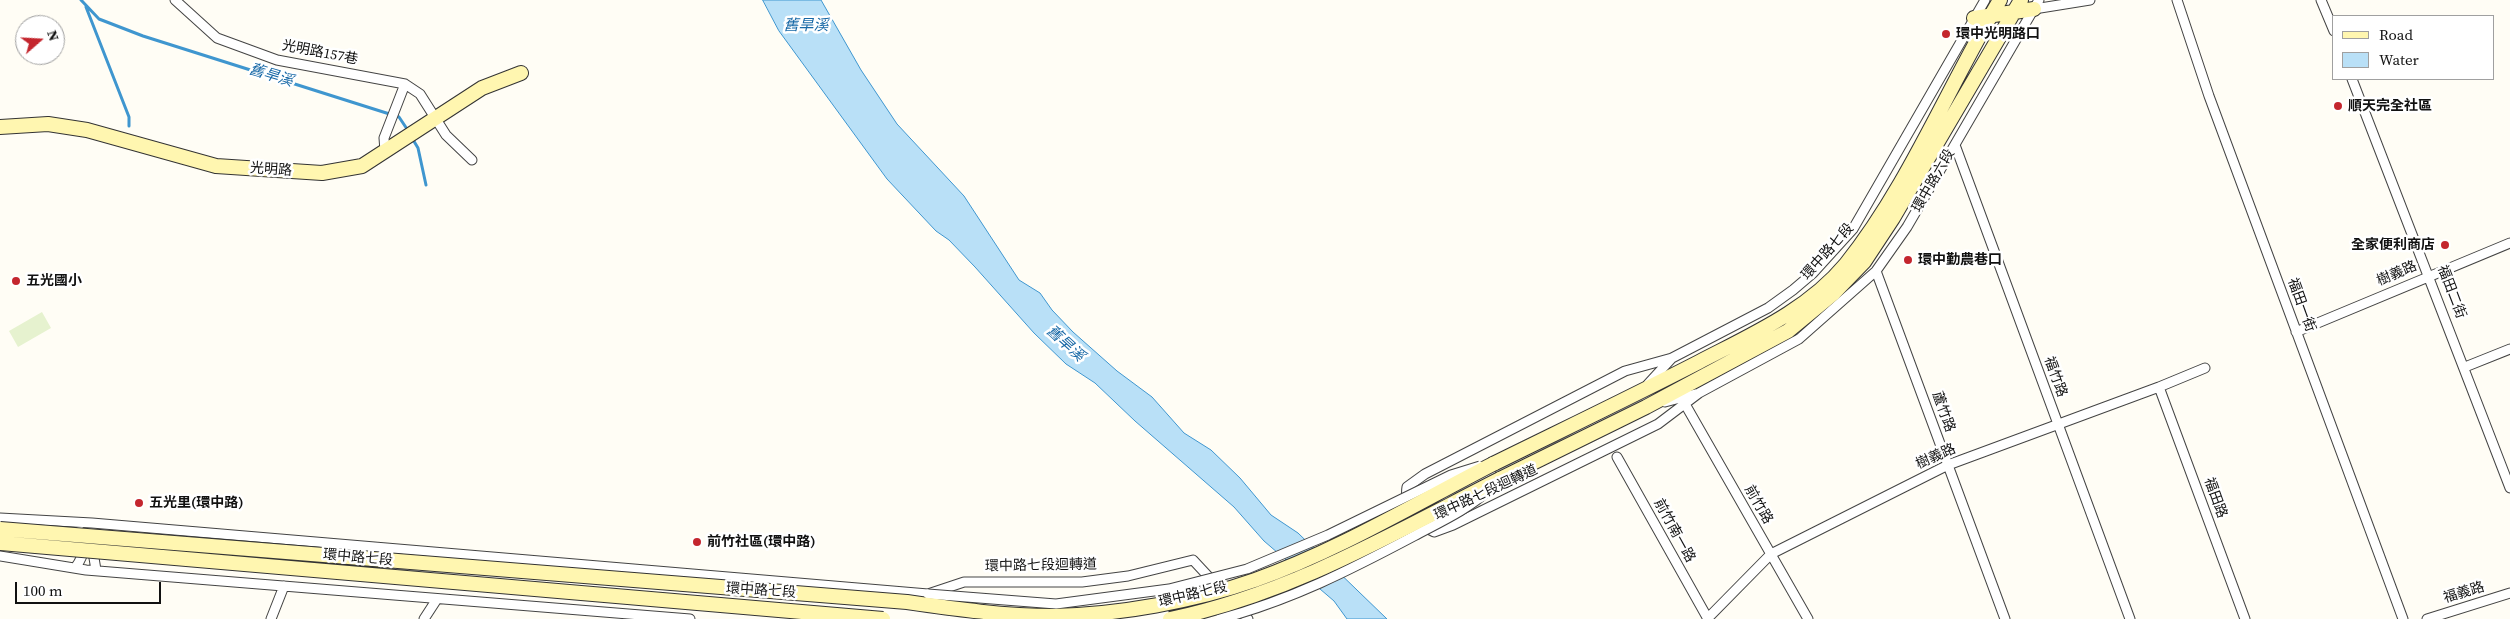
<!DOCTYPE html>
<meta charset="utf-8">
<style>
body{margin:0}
#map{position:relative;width:2510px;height:619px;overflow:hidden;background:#fffdf5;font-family:"Source Serif 4",serif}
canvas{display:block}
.legend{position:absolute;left:2332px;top:15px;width:162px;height:65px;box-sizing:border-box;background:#fff;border:1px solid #a0a0a0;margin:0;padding:6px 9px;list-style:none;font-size:15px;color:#111}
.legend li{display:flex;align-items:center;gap:10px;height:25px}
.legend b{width:25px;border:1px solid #a0a0a0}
.north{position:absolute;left:15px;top:15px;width:50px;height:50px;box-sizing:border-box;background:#fff;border:1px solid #a0a0a0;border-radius:50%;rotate:71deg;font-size:14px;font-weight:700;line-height:20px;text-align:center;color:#111}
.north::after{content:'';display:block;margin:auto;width:18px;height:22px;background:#c4262e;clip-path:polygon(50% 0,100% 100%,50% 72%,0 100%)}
.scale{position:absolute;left:15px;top:582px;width:146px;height:22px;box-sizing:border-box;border:2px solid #111;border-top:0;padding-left:6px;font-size:15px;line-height:18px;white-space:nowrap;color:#111;-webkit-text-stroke:4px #fff;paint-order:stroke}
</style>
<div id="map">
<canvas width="2510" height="619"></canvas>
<ul class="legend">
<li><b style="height:6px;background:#fff6b0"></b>Road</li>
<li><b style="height:14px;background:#b9e0f7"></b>Water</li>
</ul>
<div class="north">N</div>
<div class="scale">100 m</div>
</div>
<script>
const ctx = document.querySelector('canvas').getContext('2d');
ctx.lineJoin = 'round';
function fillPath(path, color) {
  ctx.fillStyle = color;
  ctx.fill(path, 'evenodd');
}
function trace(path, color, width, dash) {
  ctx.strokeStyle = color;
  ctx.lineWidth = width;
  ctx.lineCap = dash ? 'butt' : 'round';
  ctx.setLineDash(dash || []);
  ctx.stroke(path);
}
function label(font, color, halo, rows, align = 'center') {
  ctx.font = font + ' "Source Serif 4","Noto Sans TC",serif';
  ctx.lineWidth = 5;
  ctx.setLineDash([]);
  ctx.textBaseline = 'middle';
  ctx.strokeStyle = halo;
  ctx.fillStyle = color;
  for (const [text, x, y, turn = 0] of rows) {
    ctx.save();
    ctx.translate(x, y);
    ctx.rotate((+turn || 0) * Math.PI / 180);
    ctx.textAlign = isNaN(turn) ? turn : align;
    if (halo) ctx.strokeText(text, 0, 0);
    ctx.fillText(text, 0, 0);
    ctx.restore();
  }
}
fillPath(new Path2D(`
 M42 312 51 328 18 347 9 331Z`), '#e6f2cf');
const water = new Path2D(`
 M763 0H821L861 70 897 124 964 196 1019 280 1040 293 1052 310 1073 332 1117 371 1152 397 1184 433 1211 450 1240 478 1271 515 1298 533 1387 619H1347L1334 601 1264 541 1234 507 1135 421 1095 383 1066 364 1034 333 975 267 949 240 936 231 887 179 779 31Z`);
fillPath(water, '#b9e0f7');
trace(water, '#3f96cf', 1);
trace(new Path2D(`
 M81 0 99 19 143 36 399 117 409 132
 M86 7 129 117V126
 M412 138 418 148 426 185`), '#3f96cf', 3);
const street = new Path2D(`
 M175 0 217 38 277 60 405 84 420 94 446 135 472 160
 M2177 0 2209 96 2403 619
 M2321 0 2334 31
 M2034 9 2090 0
 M2352 79 2510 488
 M1955 145 2130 619
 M385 151 384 138 405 84
 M1876 271 2005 619
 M2296 332 2510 243
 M1672 358 1625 371 1425 474 1407 487C1404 504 1418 525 1434 532L1453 525 1658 424 1699 393
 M2465 367 2510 349
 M1648 384 1672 358 1768 308 1793 290 1813 273 1853 229 1985 0
 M2159 387 2245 619
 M1665 402 1699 393 1799 339 1876 271 1907 227 2039 0
 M1685 404 1808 619
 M1617 457 1708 619
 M0 518 92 523 928 594 964 582H1082L1128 576 1193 560 1248 619
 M92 546 96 570
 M0 556 86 570 690 619
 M75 568C84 557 86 545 80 531
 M271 619 284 586
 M424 619 437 599
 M1707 619 1771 554 1948 465 2159 387 2205 368
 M2427 619 2510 593`);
const secondary = new Path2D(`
 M1974 18 2034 9
 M0 127 48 124 87 130 216 166 322 173 362 166 482 88 521 73
 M1493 464C1562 430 1631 397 1699 362 1751 335 1808 310 1846 264 1908 187 1949 85 2000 0
 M1500 479 1646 407 1788 331 1834 293 1864 262 1893 218 2021 0`);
trace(street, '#444', 11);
trace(secondary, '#333', 16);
trace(street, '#fff', 9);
trace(secondary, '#fff6b0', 14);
const streetBridge = new Path2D(`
 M928 594 1056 604 1169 589 1247 569 1328 535 1451 475 1480 466
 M1220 619C1291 600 1350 570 1414 536 1440 522 1467 510 1489 490`);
const secondaryBridge = new Path2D(`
 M0 529 907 602C956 609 1005 616 1054 616 1116 615 1196 601 1255 580 1337 551 1415 504 1493 464
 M0 543 883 619
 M1170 619C1290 594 1392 534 1500 479`);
trace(streetBridge, '#444', 11, []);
trace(secondaryBridge, '#333', 16, []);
trace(streetBridge, '#fff', 9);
trace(secondaryBridge, '#fff6b0', 14);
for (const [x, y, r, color] of [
 [1946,34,5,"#c4262e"],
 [2338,106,5,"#c4262e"],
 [2445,245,5,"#c4262e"],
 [1908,260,5,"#c4262e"],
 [16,281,5,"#c4262e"],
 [139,503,5,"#c4262e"],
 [697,542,5,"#c4262e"]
]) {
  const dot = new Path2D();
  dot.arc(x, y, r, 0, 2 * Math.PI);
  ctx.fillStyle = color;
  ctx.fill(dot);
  trace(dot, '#fff', 2);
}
label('bold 14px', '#111', '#fff', [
 ["環中光明路口",1956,34],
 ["順天完全社區",2348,106],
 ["全家便利商店",2435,245,"right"],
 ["環中勤農巷口",1918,260],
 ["五光國小",26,281],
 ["五光里(環中路)",149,503],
 ["前竹社區(環中路)",707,542]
], 'left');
label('14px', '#111', '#fff', [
 ["光明路157巷",320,53,11],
 ["光明路",271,170,4],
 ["環中路六段",1934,181,-60],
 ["環中路七段",1828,252,-48],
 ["樹義路",2397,274,-23],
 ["福田二街",2451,292,69],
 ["福田一街",2301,305,70],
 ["福竹路",2055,377,70],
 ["蘆竹路",1943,412,70],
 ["樹義路",1936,457,-24],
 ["環中路七段迴轉道",1486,493,-25],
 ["福田路",2215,498,70],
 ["前竹路",1758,505,60],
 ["前竹南一路",1674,531,61],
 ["環中路七段",358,558,5],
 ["環中路七段迴轉道",1041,566,-1],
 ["環中路七段",761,591,4],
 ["福義路",2464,593,-17],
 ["環中路七段",1193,595,-13]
]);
label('italic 15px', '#1768a6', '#fff', [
 ["舊旱溪",806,26],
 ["舊旱溪",271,76,17],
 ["舊旱溪",1065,344,42]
]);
</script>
